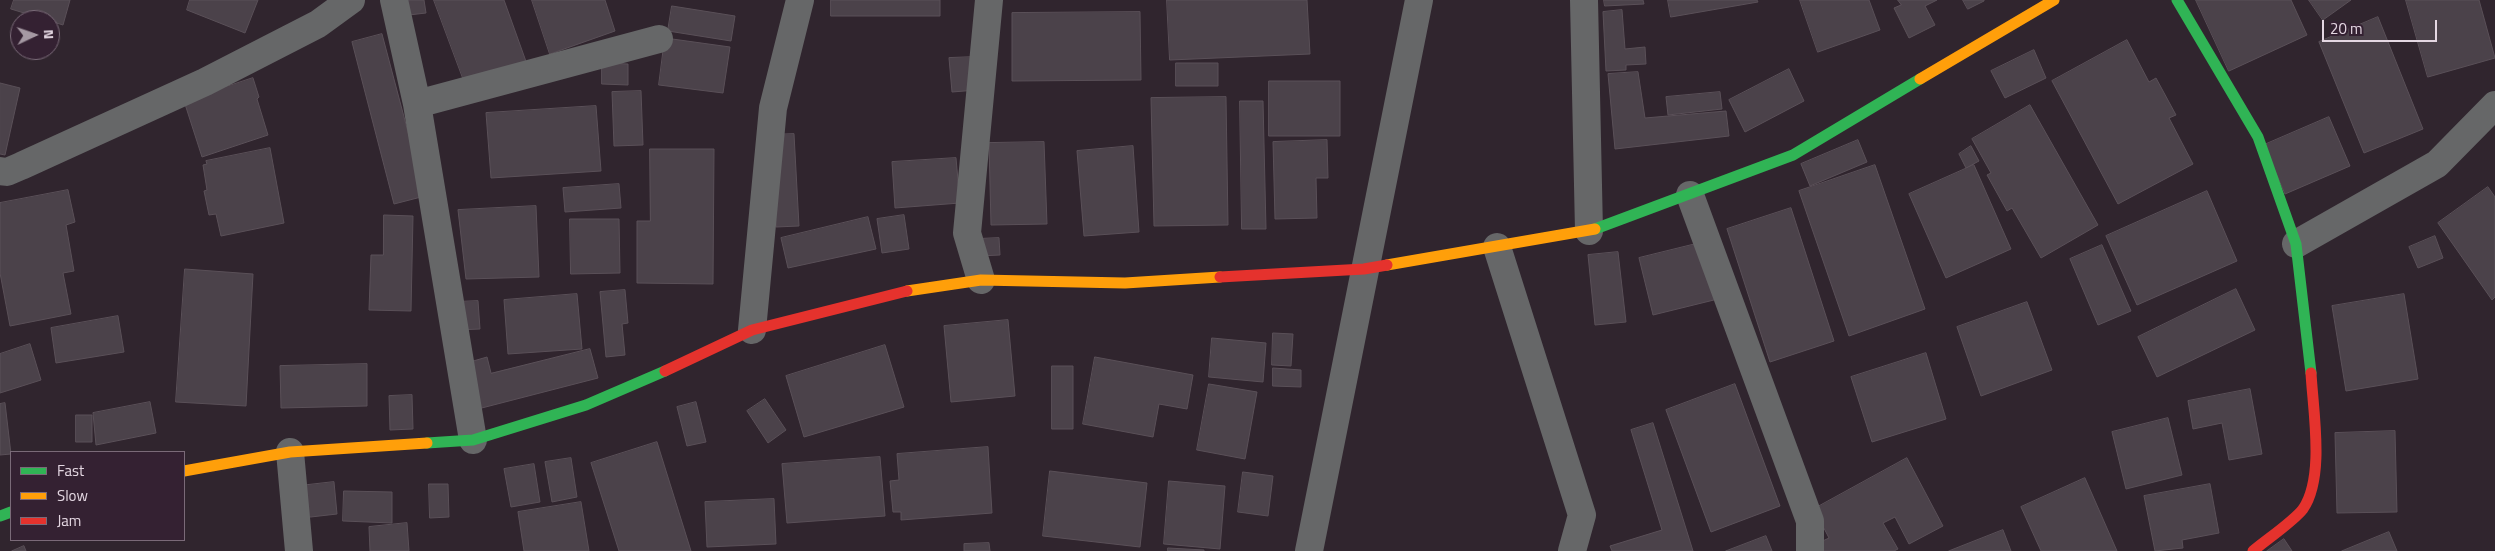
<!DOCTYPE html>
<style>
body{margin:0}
#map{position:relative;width:2495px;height:551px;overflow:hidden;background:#30252e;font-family:"Titillium Web",sans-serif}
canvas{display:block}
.legend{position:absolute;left:10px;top:451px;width:175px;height:90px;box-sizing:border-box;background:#342132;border:1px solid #7a6a78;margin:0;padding:6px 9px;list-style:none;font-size:15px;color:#e4d7e2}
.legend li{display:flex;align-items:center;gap:10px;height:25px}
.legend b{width:25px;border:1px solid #7a6a78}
.north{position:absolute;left:10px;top:10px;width:50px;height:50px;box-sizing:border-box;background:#342132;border:1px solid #7a6a78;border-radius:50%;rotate:87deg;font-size:14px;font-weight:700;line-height:20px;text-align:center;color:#e4d7e2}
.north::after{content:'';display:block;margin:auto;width:18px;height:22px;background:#a599a3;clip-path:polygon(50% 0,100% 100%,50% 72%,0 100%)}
.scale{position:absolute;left:2322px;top:20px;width:115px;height:22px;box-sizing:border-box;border:2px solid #e4d7e2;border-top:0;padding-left:6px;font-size:15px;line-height:18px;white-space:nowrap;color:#e4d7e2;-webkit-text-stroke:4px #342132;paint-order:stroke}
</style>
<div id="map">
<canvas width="2495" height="551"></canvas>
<ul class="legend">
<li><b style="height:6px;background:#30b455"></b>Fast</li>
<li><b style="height:6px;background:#ff9f0a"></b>Slow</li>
<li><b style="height:6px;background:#e5322d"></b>Jam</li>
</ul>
<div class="north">N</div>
<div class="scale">20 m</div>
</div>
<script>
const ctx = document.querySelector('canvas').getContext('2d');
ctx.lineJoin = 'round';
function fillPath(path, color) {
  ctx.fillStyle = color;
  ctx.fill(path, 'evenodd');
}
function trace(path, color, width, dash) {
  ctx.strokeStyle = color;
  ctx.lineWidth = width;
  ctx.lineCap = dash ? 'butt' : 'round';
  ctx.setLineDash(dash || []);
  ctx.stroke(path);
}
const building = new Path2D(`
 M14 0H70L63 25 11 9Z
 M190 0H258L245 33 187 10Z
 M407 0H424L426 13 409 15Z
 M434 0H504L528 67 466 86Z
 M532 0H605L615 31 550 54Z
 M831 0H940V16H831Z
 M1167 0H1307L1310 54 1170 60Z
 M1604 0H1643L1644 4 1605 6Z
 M1668 0H1757L1758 2 1671 17Z
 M1800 0H1869L1880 30 1818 52Z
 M1898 0H1937L1925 6 1935 25 1909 38 1894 8 1901 5Z
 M1963 0H1984V1L1968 9Z
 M2196 0H2291L2307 35 2229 71Z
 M2309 0H2351L2323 20Z
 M2406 0H2479L2495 58 2428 77Z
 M672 6 735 16 731 41 668 31Z
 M1622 10 1625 49 1645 47 1646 64 1626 65V70L1606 71 1603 12Z
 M1140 12 1141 80 1012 81V13Z
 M2378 17 2423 129 2364 153 2319 42Z
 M382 34 425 196 394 204 352 42Z
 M665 38 730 47 723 93 659 85Z
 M2127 40 2149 82 2156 78 2176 115 2169 118 2193 164 2118 204 2052 81Z
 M2034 50 2046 78 2005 98 1991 71Z
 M975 57 977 90 952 92 949 58Z
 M602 63 628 64V85L602 84Z
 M1176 63H1218V86H1176Z
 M1789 69 1804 101 1745 132 1729 100Z
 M1638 72 1645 118 1726 111 1729 136 1615 149 1608 74Z
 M253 78 259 97 257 99 268 135 202 157 184 101Z
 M1269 81H1340V136H1269Z
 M0 83 20 88 5 155 0 154Z
 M641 91 643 145 614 146 612 92Z
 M1720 92 1722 109 1668 115 1666 97Z
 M1226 97 1228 225 1154 226 1151 98Z
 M1240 101H1263L1266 229H1242Z
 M2030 105 2098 225 2041 258 2012 208 2007 211 1987 175 1991 173 1972 139Z
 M596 106 601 171 491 178 486 113Z
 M2329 117 2350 166 2285 194 2264 145Z
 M794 134 799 226 776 227 771 135Z
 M1327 140 1328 178H1316L1317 218 1275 219 1273 142Z
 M1858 140 1867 162 1810 186 1801 164Z
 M1044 142 1047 224 991 225 989 143Z
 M1133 146 1139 232 1084 236 1077 151Z
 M1971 146 1979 161 1966 168 1959 154Z
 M270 148 284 223 221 236 216 214 209 215 204 191 207 190 203 165 207 164 206 161Z
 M650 149H714L713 284 637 283V221H650Z
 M956 158 960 203 895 208 892 162Z
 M1875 165 1925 309 1849 336 1799 191Z
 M1974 165 2011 249 1946 278 1909 194Z
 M619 184 621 208 565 212 563 188Z
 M2488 187 2495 197V297L2492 300 2438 223Z
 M68 190 75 222 66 225 74 271 63 273 71 314 10 326 0 273V203Z
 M2207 191 2237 261 2137 305 2106 236Z
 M536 206 539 277 466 279 458 210Z
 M1791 208 1834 341 1770 362 1727 229Z
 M384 215 413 216 411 311 369 310 371 255H383Z
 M904 215 909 249 882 253 877 219Z
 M868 217 876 249 788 268 781 238Z
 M570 219H619L620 273 571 274Z
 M2435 236 2443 258 2418 268 2409 247Z
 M999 238 1000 255 979 256 978 239Z
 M1704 242 1718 299 1653 315 1639 258Z
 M2102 245 2131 311 2098 325 2070 259Z
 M1618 252 1626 322 1595 325 1588 255Z
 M185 269 253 274 246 406 176 402Z
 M2236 289 2255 330 2157 377 2138 337Z
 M625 290 628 323 622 324 625 355 606 357 600 292Z
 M577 294 582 349 508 354 504 300Z
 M2404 294 2418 379 2346 391 2332 306Z
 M478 301 480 329 457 330 456 302Z
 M2027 302 2052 370 1981 396 1957 327Z
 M118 316 124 352 56 363 51 328Z
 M1008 320 1015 396 951 402 944 326Z
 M1273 333 1293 334 1291 366 1272 365Z
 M1212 338 1266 343 1263 382 1209 377Z
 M30 344 41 380 0 393V354Z
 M885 345 904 407 804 437 786 376Z
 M590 349 598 378 474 410 463 364 487 357 491 373Z
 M1926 353 1946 419 1872 442 1851 377Z
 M1095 357 1193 375 1187 409 1159 404 1153 437 1083 424Z
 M367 364V406L281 408 280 366Z
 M1052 366H1073V429H1052Z
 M1273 368 1301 370V387L1273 386Z
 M1209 384 1257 392 1245 459 1197 450Z
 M1735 384 1780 506 1711 532 1666 410Z
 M2250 389 2262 454 2229 460 2222 423 2193 429 2188 401Z
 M412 395 413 429 390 430 389 396Z
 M765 399 786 430 768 443 747 411Z
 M150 402 156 433 96 445 93 413Z
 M696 402 706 442 687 446 677 407Z
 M5 403 11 454 0 455V404Z
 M76 415H92V442H76Z
 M2168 418 2182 475 2126 489 2112 432Z
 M1653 423 1693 551H1612L1610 546 1662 530 1631 430Z
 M2395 431 2397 512 2337 513 2335 433Z
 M657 442 691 551H619L591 463Z
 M988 447 992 513 901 520V512H893L890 481 899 480 897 454Z
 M880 457 885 516 787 523 782 464Z
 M571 458 577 497 552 502 545 462Z
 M1907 458 1943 526 1909 544 1895 517 1883 523 1898 549 1894 551H1818L1814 545 1829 538 1814 509Z
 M534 464 540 502 511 507 504 469Z
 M1050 471 1147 483 1140 547 1043 536Z
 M1243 472 1273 476 1268 516 1238 512Z
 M2085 478 2117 551H2041L2021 507Z
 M1169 481 1225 486 1220 549 1164 544Z
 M334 482 337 514 302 518 299 486Z
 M429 484H448L449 517 430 518Z
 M2210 484 2219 533 2182 540 2183 548 2155 551 2144 496Z
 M344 491 392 492V523L343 521Z
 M774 499 776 544 707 547 705 502Z
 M581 502 589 551H524L518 512Z
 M407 523 409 551H370L369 527Z
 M2003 530 2011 551H1949Z
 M2389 532 2397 551H2342Z
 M1766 536 1772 551H1726Z
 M2284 539 2292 551H2267Z
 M989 543 990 551H964V544Z
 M24 546 26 551H12Z
 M1168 548 1204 550V551H1168Z`);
fillPath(building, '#4b424a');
trace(building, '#5a5058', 1);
trace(new Path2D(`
 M394 0 417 104 473 440
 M1584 0 1589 231
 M417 104 659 39
 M0 171 7 172 21 166 205 82 318 24 351 0
 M1690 195 1810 521V551
 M2296 244 2437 164 2495 105
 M1497 247 1582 515 1572 551
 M981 280 967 233 989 0
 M752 330 773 108 800 0
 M290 452 299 551
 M1309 551 1419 0`), '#666768', 28);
trace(new Path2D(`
 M2177 0 2258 137 2296 244 2311 373
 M1595 229 1793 155 1920 79
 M427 443 473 440 586 405 665 371
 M0 516 11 512`), '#30b455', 11);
trace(new Path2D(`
 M1920 79 2054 0
 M1387 265 1595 229
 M907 291 981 280 1125 283 1220 277
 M184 471 290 452 427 443`), '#ff9f0a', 11);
trace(new Path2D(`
 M1220 277 1364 269 1387 265
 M665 371 752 330 907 291
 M2253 551C2266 540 2294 521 2303 509 2325 477 2313 411 2311 373`), '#e5322d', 11);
</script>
